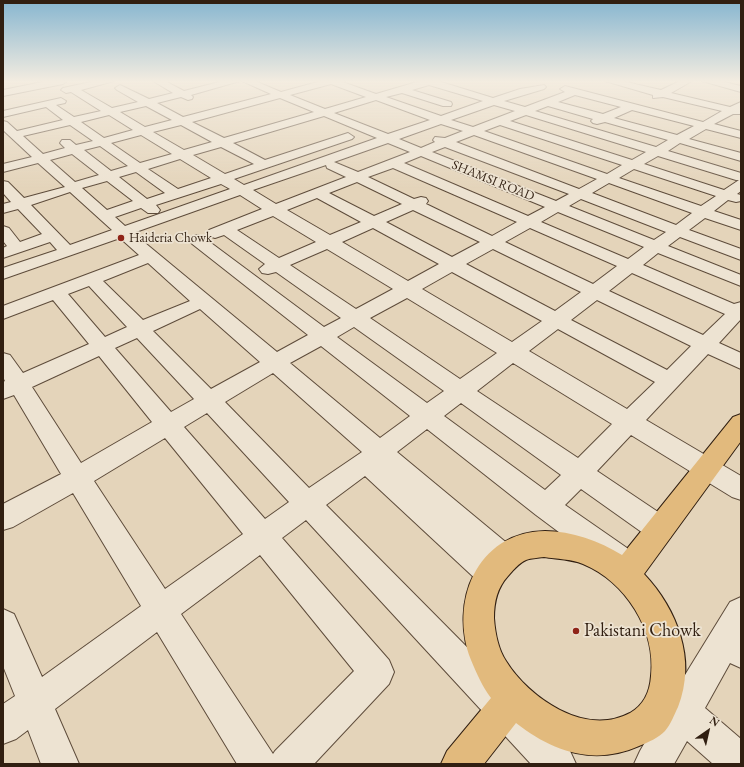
<!DOCTYPE html>
<style>
body{margin:0}
#map{position:relative;width:744px;height:767px;overflow:hidden;background:#e4d4ba;font-family:"EB Garamond",serif}
canvas{display:block}
.frame{position:absolute;inset:0;border:4px solid #311f11;pointer-events:none}
.north{position:absolute;left:688px;top:711px;width:40px;height:40px;-webkit-text-stroke:3px #ede3d2;paint-order:stroke;rotate:34deg;font-size:11px;font-weight:700;line-height:16px;text-align:center;color:#311f11}
.north::after{content:'';display:block;margin:auto;width:14px;height:18px;background:#311f11;clip-path:polygon(50% 0,100% 100%,50% 72%,0 100%)}
</style>
<div id="map">
<canvas width="744" height="767"></canvas>
<div class="frame"></div>
<div class="north">N</div>
</div>
<script>
const ctx = document.querySelector('canvas').getContext('2d');
ctx.lineJoin = 'round';
function trace(path, color, width, dash) {
  ctx.strokeStyle = color;
  ctx.lineWidth = width;
  ctx.lineCap = dash ? 'butt' : 'round';
  ctx.setLineDash(dash || []);
  ctx.stroke(path);
}
function fillPath(path, color) {
  ctx.fillStyle = color;
  ctx.fill(path, 'evenodd');
}
function label(font, color, halo, rows, align = 'center') {
  ctx.font = font + ' "EB Garamond",serif';
  ctx.lineWidth = 3.5;
  ctx.setLineDash([]);
  ctx.textBaseline = 'middle';
  ctx.strokeStyle = halo;
  ctx.fillStyle = color;
  for (const [text, x, y, turn = 0] of rows) {
    ctx.save();
    ctx.translate(x, y);
    ctx.rotate((+turn || 0) * Math.PI / 180);
    ctx.textAlign = isNaN(turn) ? turn : align;
    if (halo) ctx.strokeText(text, 0, 0);
    ctx.fillText(text, 0, 0);
    ctx.restore();
  }
}
const minor = new Path2D(`
 M47 81H67L63 84 3 96V90Z
 M95 81H114L81 90 112 108 138 102 117 90 115 88 120 85 149 99 173 93 153 81H165L184 91 223 81H240L191 95 193 97 192 99 188 100 181 97 157 103 183 117 271 94 242 81H255L281 92 321 81H340L376 94 420 81H438L493 98 520 89 544 85 546 87 544 89 504 101 525 107 565 92 560 89 565 86 703 122 722 111 663 97 653 98V95L605 81H622L661 90 680 81H692L671 93 730 107 741 102V114H733L714 124 741 131V138L706 129 689 139 741 153V161L680 143 668 151 741 173V191L737 194 741 195V201L736 202 728 200 714 211 741 220V230L705 218 689 230 741 249V260L680 237 668 246 741 275V286L658 253 643 265 734 304 741 302V319L719 343 741 353V369L708 354 646 420 741 476V500L732 497 631 435 597 471 670 520 674 529 670 538 660 542 650 538 581 489 565 505 627 548 632 558 627 568 617 572 607 568 536 515 427 429 397 452 514 549 519 559 514 569 506 572 502 583 491 587 480 583 365 476 326 505 570 751 576 764H531L306 520 282 538 389 660 394 672 389 684 314 764H237L157 632 55 709 79 764H41L28 730 16 739 3 744V704L15 696 3 666V609L14 614 42 677 141 606 73 493 13 527 3 530V504L61 474 14 395 3 399V382L5 381 3 377V353L10 355 23 373 89 344 53 300 3 319V306L139 255 120 238 3 279V268L57 250 50 242 3 258V248L7 246 3 241V226L9 228 20 242 42 234 18 209 3 213V204L11 202 3 193V181L8 182 24 198 65 187 38 163 3 172V164L32 157 3 130V121L7 122 17 131 63 120 46 107 3 117V111L61 98 66 101 65 103 56 105 74 117 101 111 71 92 66 93 61 90 63 88ZM331 84 366 97 325 109 290 95ZM429 85 483 101 441 116 386 97 402 93 443 106H451L452 104 451 102 412 90ZM575 95 621 107 603 114 558 102ZM280 98 314 112 224 138 192 122ZM376 100 430 120 388 134 334 113ZM494 105 515 111 473 127 451 120ZM146 106 172 120 145 127 120 112ZM548 106 593 119 591 121 593 123 597 124 605 122 668 140 656 147 535 111ZM632 110 694 126 677 135 614 118ZM109 115 133 130 104 138 81 122ZM526 115 646 152 632 160 510 121ZM324 116 377 138 244 185 234 179 352 139 354 137 348 133 265 160 233 143ZM441 124 463 131 445 138 435 137 433 140 435 142 421 148 399 139ZM70 125 93 141 76 145 70 140H62L60 143 65 148 43 154 23 136ZM181 125 212 142 184 150 153 132ZM500 125 622 165 607 174 484 131ZM141 135 172 154 140 163 111 143ZM474 135 597 179 579 189 456 142ZM388 143 410 152 358 172 334 162ZM100 146 128 166 111 171 84 150ZM221 147 254 164 225 174 193 155ZM445 147 569 194 556 201 432 152ZM72 154 99 175 75 182 50 160ZM421 156 545 207 528 216 404 163ZM658 156 736 180H739L724 190 644 164ZM180 159 211 178 178 189 148 169ZM326 165 327 168 346 177 276 204 253 190ZM393 168 517 222 492 236 426 204 428 201 426 198 421 197 414 199 368 177ZM634 169 716 196 701 206 619 178ZM136 172 165 193 147 199 119 177ZM107 181 133 201 107 210 82 188ZM357 182 402 204 374 216 329 193ZM609 183 692 213 676 225 592 193ZM221 184 230 189 125 226 115 217 141 208 148 213H158L160 210 156 205ZM70 192 112 230 70 245 31 205ZM240 195 262 209 209 230 207 233 209 236 215 238 224 235 265 264 259 269 262 273 268 274 276 272 341 318 324 327 203 237 197 235 191 237 189 240 191 243 308 335 277 352 133 233ZM317 198 361 222 330 235 287 210ZM581 199 666 232 654 240 569 206ZM413 210 480 242 452 257 386 222ZM558 212 644 247 628 259 541 222ZM273 216 316 242 279 258 237 230ZM373 228 439 264 408 281 342 242ZM530 228 617 266 593 284 505 242ZM327 249 393 289 356 309 290 265ZM493 249 581 292 555 311 466 264ZM148 263 190 301 143 320 103 281ZM452 272 542 321 512 342 422 289ZM632 273 725 314 703 335 609 291ZM89 286 127 327 105 337 68 294ZM407 298 497 353 460 379 370 318ZM597 300 691 346 667 370 571 320ZM200 309 260 362 211 389 153 331ZM354 327 444 391 427 403 337 337ZM558 329 655 382 627 409 529 351ZM137 338 194 399 171 412 115 348ZM321 346 410 416 380 438 290 363ZM99 356 152 422 81 463 32 387ZM513 363 612 424 578 458 477 391ZM273 373 362 452 309 488 225 402ZM461 403 561 475 545 490 444 416ZM207 413 289 502 265 519 184 427ZM165 438 243 534 165 589 94 481ZM260 555 354 671 275 751 273 754 181 614Z
 M702 81H720L741 86V92Z
 M741 597V668L730 663 705 708 741 739V764H713L687 741 674 764H634L640 751 660 716 655 704 660 691 673 686 677 688 730 602Z`);
const major = new Path2D(`
 M741 414V441L644 574C677 609 697 660 678 707 674 715 671 724 665 731 658 738 649 742 639 746 594 766 553 752 516 723L484 764H441L447 751 491 698C482 686 477 674 471 660 449 603 476 532 545 531 572 531 599 541 622 555L733 417ZM544 557C557 559 571 559 583 564 626 582 656 630 651 676 650 691 644 705 630 713 585 737 529 698 506 661 498 649 495 632 494 618 494 602 497 588 508 576 513 570 519 563 526 560 531 558 538 558 544 557Z`);
trace(minor, '#5e4c3b', 2);
trace(major, '#311f11', 2);
fillPath(minor, '#ede3d2');
fillPath(major, '#e2ba7d');
const sky = ctx.createLinearGradient(0, 0, 0, 189);
sky.addColorStop(0, '#87b6d0');
sky.addColorStop(0.43, '#f3ece0');
sky.addColorStop(1, '#f3ece000');
ctx.fillStyle = sky;
ctx.fillRect(0, 0, 744, 189);
for (const [x, y, r, color] of [
 [121,238,4,"#8f2418"],
 [576,631,4,"#8f2418"]
]) {
  const dot = new Path2D();
  dot.arc(x, y, r, 0, 2 * Math.PI);
  ctx.fillStyle = color;
  ctx.fill(dot);
  trace(dot, '#ede3d2', 1.5);
}
label('13px', '#311f11', '#ede3d2', [
 ["SHAMSI ROAD",493,181,22]
]);
label('13px', '#311f11', '#ede3d2', [
 ["Haideria Chowk",129,238]
], 'left');
label('18px', '#311f11', '#ede3d2', [
 ["Pakistani Chowk",584,631]
], 'left');
</script>
